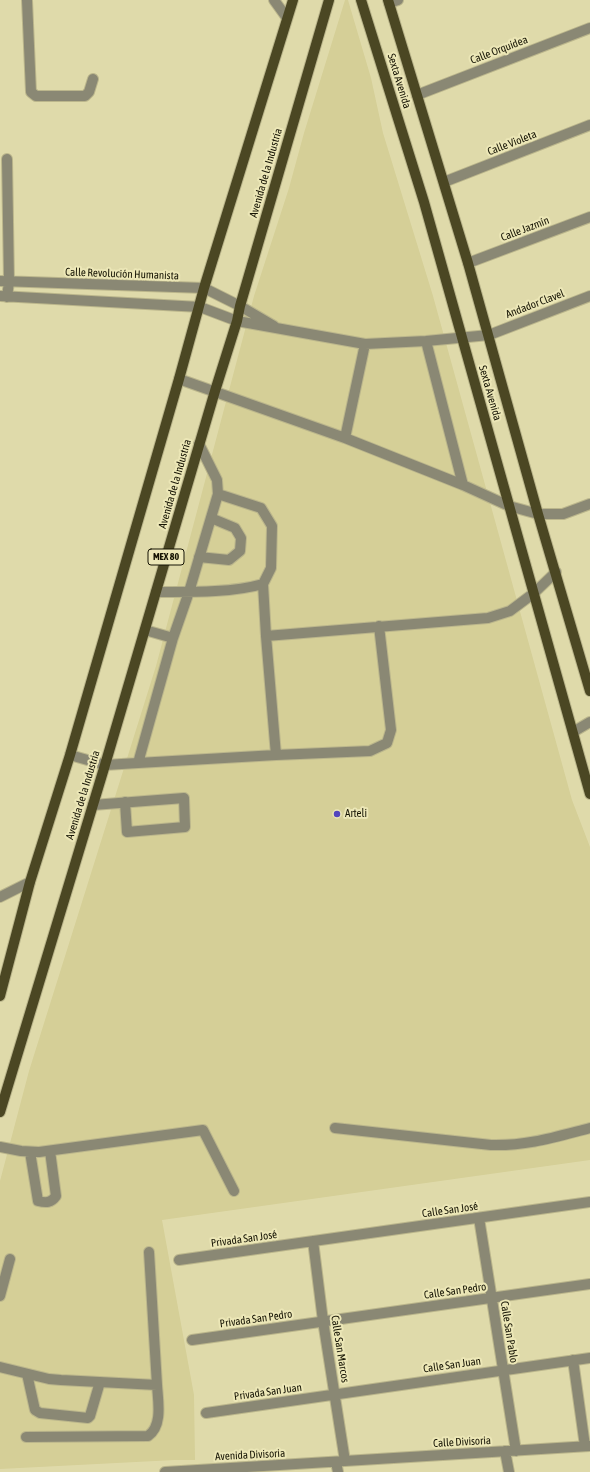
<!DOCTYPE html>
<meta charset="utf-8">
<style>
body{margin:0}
canvas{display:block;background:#dfdaaa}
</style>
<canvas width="590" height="1472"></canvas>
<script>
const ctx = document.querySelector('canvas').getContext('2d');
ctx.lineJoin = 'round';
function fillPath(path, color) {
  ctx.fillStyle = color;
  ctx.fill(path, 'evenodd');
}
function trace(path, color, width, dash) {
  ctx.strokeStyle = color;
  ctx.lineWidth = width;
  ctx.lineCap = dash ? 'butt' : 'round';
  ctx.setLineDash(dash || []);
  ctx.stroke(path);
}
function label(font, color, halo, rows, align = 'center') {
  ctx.font = font + ' "Asap Condensed",sans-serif';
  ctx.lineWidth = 4;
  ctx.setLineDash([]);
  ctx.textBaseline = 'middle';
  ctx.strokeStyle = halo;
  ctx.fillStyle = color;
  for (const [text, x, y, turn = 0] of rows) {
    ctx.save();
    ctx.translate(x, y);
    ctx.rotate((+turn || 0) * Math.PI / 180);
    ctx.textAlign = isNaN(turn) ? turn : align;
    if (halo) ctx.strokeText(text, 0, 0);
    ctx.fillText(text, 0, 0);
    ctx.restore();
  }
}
fillPath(new Path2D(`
 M345 0H348L371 78 383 133 433 296 572 800 590 847V1160L162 1220 194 1395 195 1460H175L0 1469V1181L29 1071 156 666 254 296 289 188 304 133Z`), '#d5cf97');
const minor = new Path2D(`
 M27 0 31 92 36 96H85L89 92 93 79
 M274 0 287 18
 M389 3 398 0
 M417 95 590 28
 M444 182 590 125
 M468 263 590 217
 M0 281 204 288 240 306 274 326
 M0 296 200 307 237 321 365 344 426 341 489 335 590 296
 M7 297 9 282 7 159
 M426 341 463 485
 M179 379 345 438 463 485 509 506 538 514H563L590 504
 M345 438 365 344
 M199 444 217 480 218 494 189 592 173 638 138 763 276 755 370 751 387 743 391 730 379 626
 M199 557 229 560 240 551 241 538 235 528 211 518
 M263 584 266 636 276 755
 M156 592C190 592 231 593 263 584L271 568 272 526 261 508 218 494
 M145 630 173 638
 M266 636 488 618 510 611 534 593 556 572
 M573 732 590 722
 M70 755 105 765 138 763
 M93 805 184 798 185 827 127 832 125 802
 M0 897 30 882
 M335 1128 491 1145C527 1146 555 1137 590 1128
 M0 1147 21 1151 39 1152 203 1130 234 1191
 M30 1152 38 1201C46 1203 51 1203 56 1196L50 1151
 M479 1218 516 1451
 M313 1241 323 1321 345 1461
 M179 1260 590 1202
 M0 1296 10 1259
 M192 1340 590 1284
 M573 1360 585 1446
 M0 1367 49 1379 61 1380 157 1385 149 1252
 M27 1374 35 1410 40 1413 88 1418 90 1416 100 1382
 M206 1413 590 1358
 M26 1437 148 1436C163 1426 158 1401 157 1385
 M505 1451 509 1472
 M336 1462 338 1472
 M165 1472 590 1446`);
const major = new Path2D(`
 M361 0 424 202 590 794
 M388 0 468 263 538 514 590 691
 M0 996 30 882 70 755 179 379 204 288 293 0
 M0 1112 105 765 215 391 237 321 240 306 329 0`);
trace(minor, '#bbb68c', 12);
trace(major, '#bbb68c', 12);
trace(minor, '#8a8874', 10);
trace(major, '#4b4723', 10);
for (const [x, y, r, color] of [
 [337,814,4,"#5346bd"]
]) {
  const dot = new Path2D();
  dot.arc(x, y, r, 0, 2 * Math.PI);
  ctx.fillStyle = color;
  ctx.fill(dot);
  trace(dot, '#ece7b7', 1.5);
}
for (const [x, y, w] of [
 [166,557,36]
]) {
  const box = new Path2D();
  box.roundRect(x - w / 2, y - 8, w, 16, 3);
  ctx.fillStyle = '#ece7b7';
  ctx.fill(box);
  trace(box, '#151303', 1);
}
label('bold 10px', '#151303', null, [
 ["MEX 80",166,557]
]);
label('11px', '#151303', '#ece7b7', [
 ["Calle Orquídea",499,50,-21],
 ["Sexta Avenida",399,81,73],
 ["Calle Violeta",512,143,-21],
 ["Avenida de la Industria",266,173,-74],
 ["Calle Jazmín",525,229,-21],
 ["Calle Revolución Humanista",122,274,2],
 ["Andador Clavel",535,304,-21],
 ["Sexta Avenida",490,393,74],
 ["Avenida de la Industria",175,484,-74],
 ["Avenida de la Industria",83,795,-73],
 ["Calle San José",450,1210,-8],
 ["Privada San José",244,1239,-8],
 ["Calle San Pedro",455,1291,-8],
 ["Privada San Pedro",256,1319,-8],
 ["Calle San Pablo",509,1332,81],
 ["Calle San Marcos",340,1349,81],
 ["Calle San Juan",452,1365,-8],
 ["Privada San Juan",268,1392,-8],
 ["Calle Divisoria",462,1442,-3],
 ["Avenida Divisoria",250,1455,-3]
]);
label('11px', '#151303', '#ece7b7', [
 ["Arteli",345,814]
], 'left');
</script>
